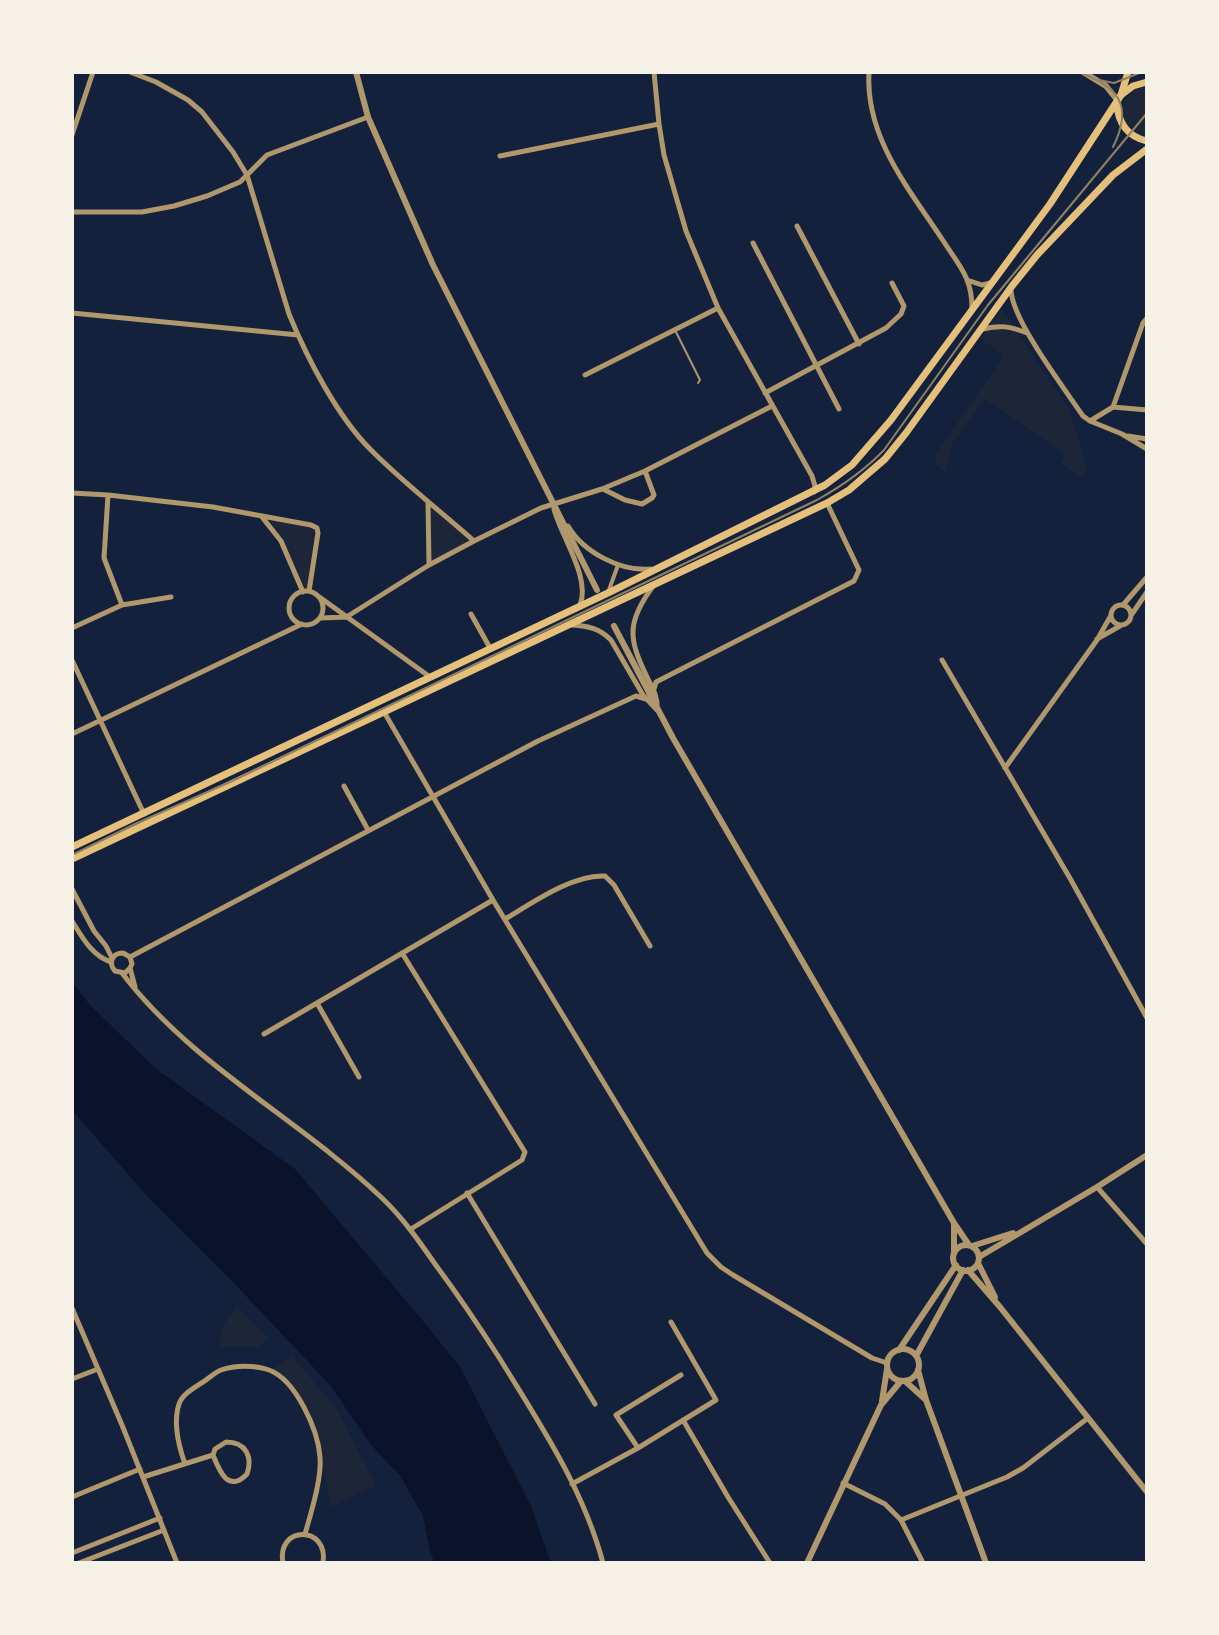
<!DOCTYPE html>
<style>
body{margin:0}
#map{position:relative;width:1219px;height:1635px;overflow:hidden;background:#14213d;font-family:"Golos Text",sans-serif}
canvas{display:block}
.frame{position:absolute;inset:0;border:74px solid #f6f1e7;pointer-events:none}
</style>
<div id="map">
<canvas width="1219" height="1635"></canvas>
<div class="frame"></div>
</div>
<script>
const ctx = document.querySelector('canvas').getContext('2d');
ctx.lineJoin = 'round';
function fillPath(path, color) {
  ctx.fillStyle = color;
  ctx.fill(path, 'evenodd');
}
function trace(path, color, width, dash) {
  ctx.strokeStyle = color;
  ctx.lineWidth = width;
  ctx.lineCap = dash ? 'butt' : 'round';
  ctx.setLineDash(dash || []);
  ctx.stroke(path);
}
fillPath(new Path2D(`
 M1147 86V135C1115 129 1115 92 1147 86Z
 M1002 309 1069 410 1087 468 1081 478 1061 463 1066 455 985 399 952 444 946 472 936 465 935 455 1004 356 981 339Z
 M428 501 474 541 429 565Z
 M261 517 317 528 309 591 303 592 289 556Z
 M237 1305 269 1339 258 1347H220L221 1329Z
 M292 1356 336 1408 376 1485 332 1507C320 1456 316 1403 270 1371Z`), '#1d2539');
fillPath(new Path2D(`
 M72 981 89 1004 155 1068 295 1169 428 1327 460 1367 531 1506 551 1563H435L430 1552 423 1516 401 1477 371 1445 330 1385 230 1279 149 1198 72 1110Z`), '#0b132b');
trace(new Path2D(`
 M675 330 700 380 698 383`), '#b1986c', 2);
trace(new Path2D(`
 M609 590 618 565`), '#b1986c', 4);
trace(new Path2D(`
 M130 72 156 82 188 100 202 112 233 152 247 175 289 314C307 358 338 418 372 451 404 483 440 511 474 541
 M654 72 659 124 664 155 686 231 718 308 812 476 815 486 814 492
 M869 72C865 138 910 190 944 242 960 267 972 278 972 308
 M72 135 93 72
 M500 156 659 124
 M72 212H142L174 206 207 196 240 182 267 155 368 117
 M797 226 859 344
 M753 243 839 409
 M970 281 982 285 990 283
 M1011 290C1012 320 1064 388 1083 416L1090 421 1122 434 1147 449
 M72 313 298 335
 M983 329C1000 325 1010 326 1027 333
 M585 375 718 308
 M765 393 886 328 901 314 904 306 892 283
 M1113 407 1143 323 1147 318
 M1090 421 1113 407 1147 410
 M1128 436 1147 439
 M603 489 625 500 642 504 652 498 654 495 645 471
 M72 493 108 495 104 558 122 605
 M108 495 213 507 311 525 317 528 318 533 309 591
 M428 502 429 565
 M554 509C561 536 591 578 580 605
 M262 517 281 541 303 592
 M568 526C583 552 621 572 651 569
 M654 585C626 622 628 639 648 679 653 689 658 697 657 709
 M289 608a17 17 0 1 1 34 0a17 17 0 1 1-34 0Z
 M318 596 430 677
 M1111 615a10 10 0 1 1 20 0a10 10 0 1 1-20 0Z
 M1123 605 1147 577
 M471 614 490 648
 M1132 614 1147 592
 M348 616 429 565 474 541 541 508 602 489 645 471 772 406
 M321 618 347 617
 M572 625C588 626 599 628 611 640L643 695 657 710
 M72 628 122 605 171 597
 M1097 639 1120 626
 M72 660 144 814
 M942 660 1071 880 1147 1018
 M654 689 656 682 854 581 859 570 827 503
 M384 712 493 900 707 1253 721 1267 733 1275 872 1358 887 1363
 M72 734 302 624
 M1005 768 1097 640 1110 617
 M344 786 368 830
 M72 889 94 931 106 946 112 958
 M505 919C532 903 573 874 605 876L614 885 650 946
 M72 921C82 937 92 956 111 962
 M402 953 525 1152 522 1160 411 1229
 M130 957 538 741 636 696 646 699
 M130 968 125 973 115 971C108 963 112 953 123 953L130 957 132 964 130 968 135 987
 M122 973C192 1065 299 1119 382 1198 403 1218 419 1241 435 1264 458 1295 479 1326 500 1359 540 1424 583 1488 603 1563
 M317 1003 359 1077
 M264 1034 493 900
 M1097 1187 1147 1244
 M467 1193 595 1404
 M72 1308 122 1425 177 1563
 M72 1379 98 1369
 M683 1420 728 1497 770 1563
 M226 1442C246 1442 253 1457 247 1474 228 1494 219 1470 213 1455L215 1449Z
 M638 1448 616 1415 681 1375
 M185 1464C179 1447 173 1422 179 1404 183 1393 196 1387 206 1380 210 1377 216 1372 221 1370 235 1365 255 1365 269 1370 296 1380 318 1430 320 1457 322 1478 311 1513 305 1534
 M143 1477 213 1455
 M843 1483 885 1504 901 1520 923 1563
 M572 1484 638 1448 716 1400 671 1322
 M72 1497 140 1469
 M901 1520 1007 1477 1023 1468 1088 1418
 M72 1553 160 1518
 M79 1563 164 1530
 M283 1563C276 1525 329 1525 323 1563`), '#b1986c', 5);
trace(new Path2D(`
 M356 72 368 117 433 265 597 590
 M1083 72 1106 86 1118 101
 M614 626 673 738 954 1223 969 1245
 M954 1223V1251
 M953 1258a13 13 0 1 1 26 0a13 13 0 1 1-26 0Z
 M972 1246 1013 1233
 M979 1257 1097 1187 1147 1155
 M978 1263 995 1297
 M968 1270 1000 1307 1147 1492
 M887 1365a16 16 0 1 1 32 0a16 16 0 1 1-32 0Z
 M899 1350 956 1265
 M916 1356 963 1270
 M918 1370 926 1400 986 1563
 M905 1381 926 1400
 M882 1401 887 1369
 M807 1563 881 1405 901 1381`), '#b1986c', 6);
trace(new Path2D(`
 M1121 95 1128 72`), '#e5c07b', 7);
trace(new Path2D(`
 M1117 104C1118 123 1128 137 1147 141
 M72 847 610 592 825 485 852 465 891 420 1050 204 1121 95 1133 86 1147 82
 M72 859 827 503 849 490 885 459 906 433 1012 286 1037 255 1113 175 1147 149`), '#e5c07b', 7);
trace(new Path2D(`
 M1078 72C1118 86 1134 105 1113 147
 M1099 80 1114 83 1142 72
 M72 855 135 824 230 782 817 500C842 486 864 471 884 450L988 305 1147 113`), '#918062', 2);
</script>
